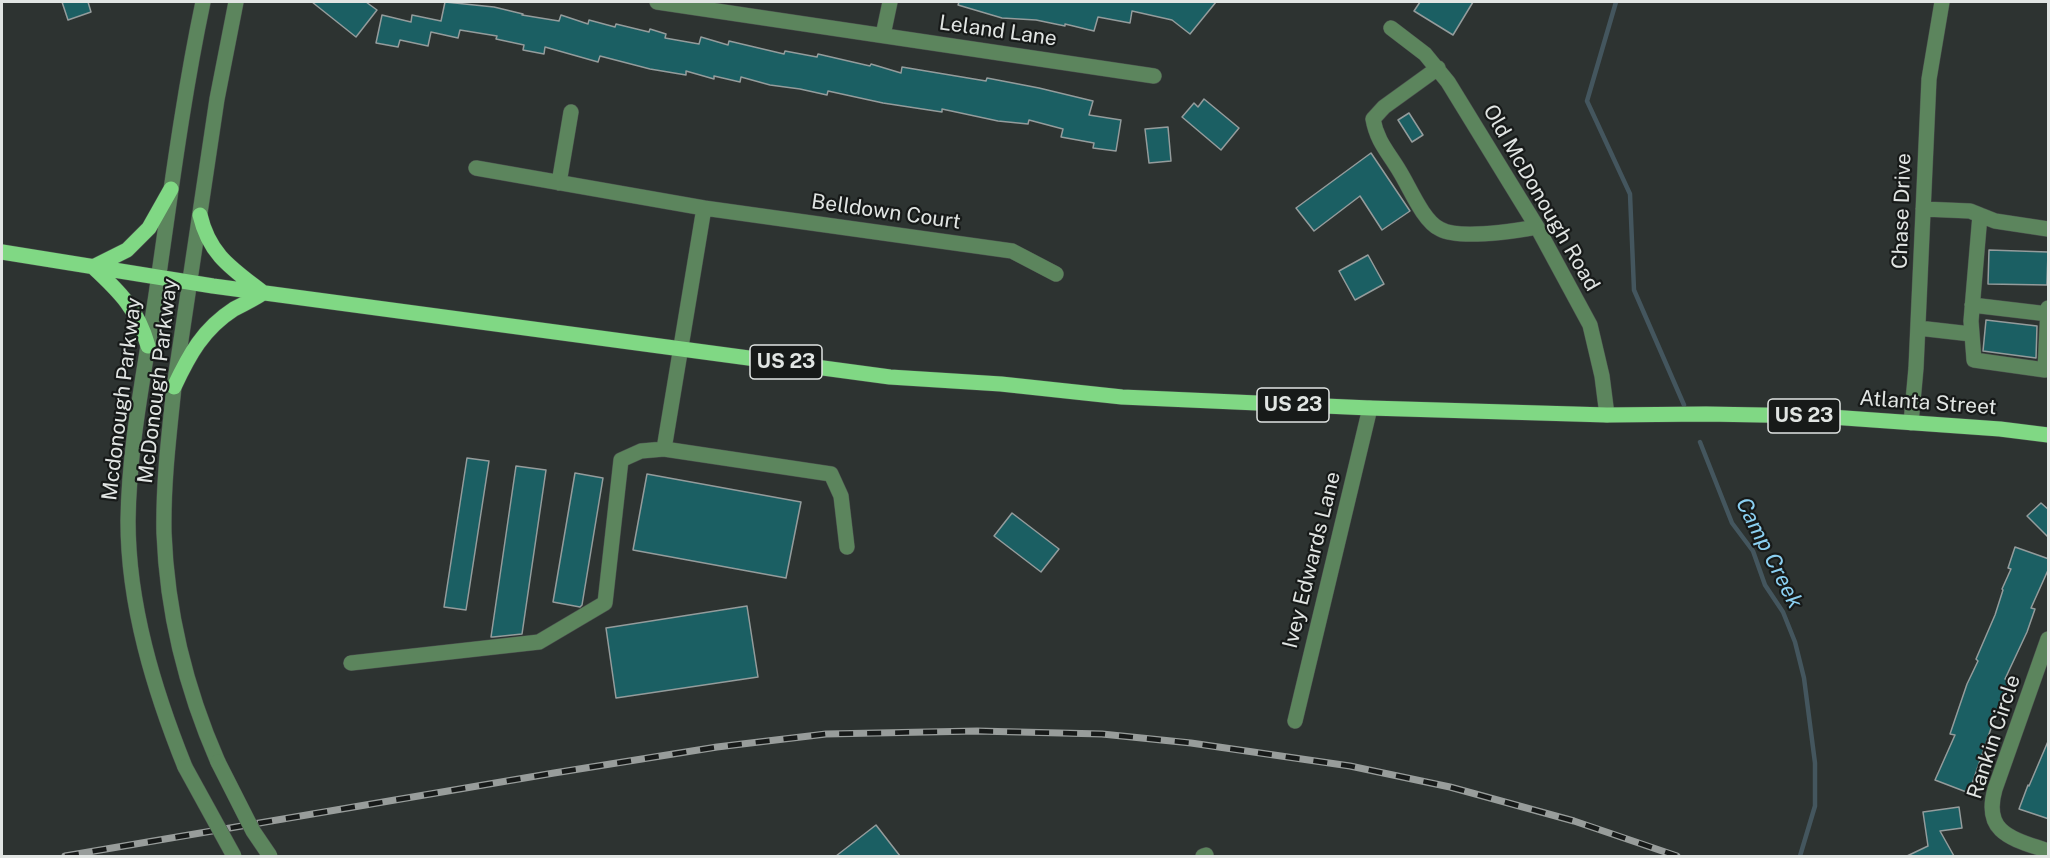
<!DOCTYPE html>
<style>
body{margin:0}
#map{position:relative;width:2050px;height:858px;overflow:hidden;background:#2d3331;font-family:"Public Sans",sans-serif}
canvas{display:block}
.frame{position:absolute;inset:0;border:3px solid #e1e5e3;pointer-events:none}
</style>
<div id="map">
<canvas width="2050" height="858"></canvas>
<div class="frame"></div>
</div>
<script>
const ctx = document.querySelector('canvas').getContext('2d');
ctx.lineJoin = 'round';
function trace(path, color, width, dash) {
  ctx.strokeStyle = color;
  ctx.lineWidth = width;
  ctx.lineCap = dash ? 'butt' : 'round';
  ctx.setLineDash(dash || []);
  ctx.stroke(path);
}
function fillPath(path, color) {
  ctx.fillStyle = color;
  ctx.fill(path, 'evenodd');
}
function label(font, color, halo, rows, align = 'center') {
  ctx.font = font + ' "Public Sans",sans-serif';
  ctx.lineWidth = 4.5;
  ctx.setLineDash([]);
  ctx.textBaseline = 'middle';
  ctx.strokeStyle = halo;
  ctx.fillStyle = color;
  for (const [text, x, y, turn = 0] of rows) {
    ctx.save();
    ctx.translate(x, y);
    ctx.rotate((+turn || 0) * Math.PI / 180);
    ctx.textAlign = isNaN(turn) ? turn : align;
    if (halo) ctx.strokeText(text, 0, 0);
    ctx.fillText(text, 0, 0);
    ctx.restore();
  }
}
trace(new Path2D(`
 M1616 2 1587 101 1630 194 1634 290 1684 405
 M1700 442 1732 523 1753 551 1765 585 1783 612 1795 642 1804 678 1815 763V806L1800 856`), '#44565e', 4.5);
const building = new Path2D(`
 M62 2H88L91 12 68 20Z
 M312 2H366L377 10 356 37Z
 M445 2 494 7 523 14 522 15 559 21 561 15 588 24 589 20 615 27 616 24 649 32 650 29 666 34 665 38 699 44 701 37 728 45 729 41 784 54 785 51 817 57 818 54 870 66 871 64 901 73 902 67 986 81 987 78 1039 88 1093 101 1089 115 1121 120 1116 151 1093 148 1094 143 1061 137 1063 129 1029 120 1028 124 998 121 942 109V112L883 103 828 91 827 95 800 89 770 85 741 77 740 82 714 76V79L686 71V75L650 69 600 56 598 62 545 47 544 54 523 50 524 45 496 39 497 36 460 30 458 38 431 32 428 46 400 40 398 47 376 43 382 15 411 22 412 15 441 21Z
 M959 2H1216L1190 34 1172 20 1132 11 1130 23 1098 17 1094 31 1065 24V26L1036 20 1002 18 958 5Z
 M1420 2H1473L1453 35 1414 11Z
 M1204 99 1239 128 1221 150 1182 117 1194 103 1198 107Z
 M1409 113 1423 135 1412 142 1398 120Z
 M1168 127 1171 161 1149 163 1145 129Z
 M1371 153 1410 211 1382 230 1360 196 1314 231 1296 208Z
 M1989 250 2048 252 2047 285 1988 284Z
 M1368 255 1384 284 1355 300 1339 271Z
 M1986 320 2037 326 2036 358 1983 351Z
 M467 458 489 461 466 610 444 607Z
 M516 466 546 470 522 634 493 637H491Z
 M575 473 603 478 582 605 580 607 553 602Z
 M647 474 801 502 786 578 633 550Z
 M2041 503 2049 510V538L2027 516Z
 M1012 513 1059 549 1041 572 994 536Z
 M2015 547 2049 559V568L2031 608 2035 609 2027 632 2005 679 2010 681 2002 696 1969 793 1935 780 1955 735 1950 734 1967 684 1978 661 1976 659 1995 615 2003 590 2002 589 2011 569 2008 568Z
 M747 606 758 677 616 698 606 628Z
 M2049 739V819L2019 809 2028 785 2029 786Z
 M1959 807 1962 828 1940 831 1954 856H1907L1928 846 1923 812Z
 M876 825 900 856H836Z`);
fillPath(building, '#1b5f63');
trace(building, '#949c9c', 1.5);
const minor = new Path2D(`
 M657 2 1154 76
 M1391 28 1425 54 1448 82 1537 227 1590 325 1602 376 1607 415
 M883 35 890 2
 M1438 68 1384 107 1373 119C1377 142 1389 153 1400 172 1410 188 1423 221 1440 229 1460 240 1514 231 1537 227
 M559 183 571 112
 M704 208 1012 251 1056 274
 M1923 209 1970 211 1995 221 2048 229
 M1980 215 1971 321 1974 360 2045 370 2048 308
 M1972 305 2048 314
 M1918 328 1971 334
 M1911 423 1916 368 1929 79 1942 2
 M664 449 831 474 841 496 847 547
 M2048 639 1995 789C1982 834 2014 839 2048 851
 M351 663 539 642 605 603 621 460 641 451 664 449 704 208 476 168
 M1295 721 1370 408
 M218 762C186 689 167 613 164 533 163 484 169 435 174 387L217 99 236 2
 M185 767C154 690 128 605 128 521 129 438 148 356 159 274 172 183 184 92 203 2
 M1203 856 1206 855`);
const major = new Path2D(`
 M200 215C209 254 231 268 261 291
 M2 252 213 286 890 377 1001 384 1122 397 1370 408 1607 415 1706 414 1817 416 2000 429 2048 435
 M93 267 127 250 149 228 171 189
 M93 267C120 292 138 310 148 346
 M174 387C189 355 203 329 234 309 244 304 254 299 263 293`);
trace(minor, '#4a4f4d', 16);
trace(major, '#4a4f4d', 16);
trace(minor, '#5c855d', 15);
trace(major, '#80d884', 15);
const rail = new Path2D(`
 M65 856 554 773 717 747 826 734 977 731 1102 734 1191 743 1350 766 1450 787 1574 821 1677 856`);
trace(rail, '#989d9b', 7);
trace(rail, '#171a19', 4.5, [14]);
const minorBridge = new Path2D(`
 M218 762 253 831 270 856
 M185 767 234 856`);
trace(minorBridge, '#4a4f4d', 16, []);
trace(minorBridge, '#5c855d', 15);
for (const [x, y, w] of [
 [786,362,72],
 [1293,405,72],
 [1804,416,72]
]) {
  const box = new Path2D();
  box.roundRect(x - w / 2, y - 17, w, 34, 4.5);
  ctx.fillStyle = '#171a19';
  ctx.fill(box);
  trace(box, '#e1e5e3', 1.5);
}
label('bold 20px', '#e1e5e3', null, [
 ["US 23",786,362],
 ["US 23",1293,405],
 ["US 23",1804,416]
]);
label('21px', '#e1e5e3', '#171a19', [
 ["Leland Lane",998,31,8],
 ["Old McDonough Road",1541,198,60],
 ["Chase Drive",1902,211,-88],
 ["Belldown Court",886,212,8],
 ["McDonough Parkway",158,381,-83],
 ["Mcdonough Parkway",122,399,-83],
 ["Atlanta Street",1928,403,4],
 ["Ivey Edwards Lane",1312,560,-76],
 ["Rankin Circle",1994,737,-72]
]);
label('italic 22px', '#8bd0f2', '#171a19', [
 ["Camp Creek",1769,553,63]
]);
</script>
